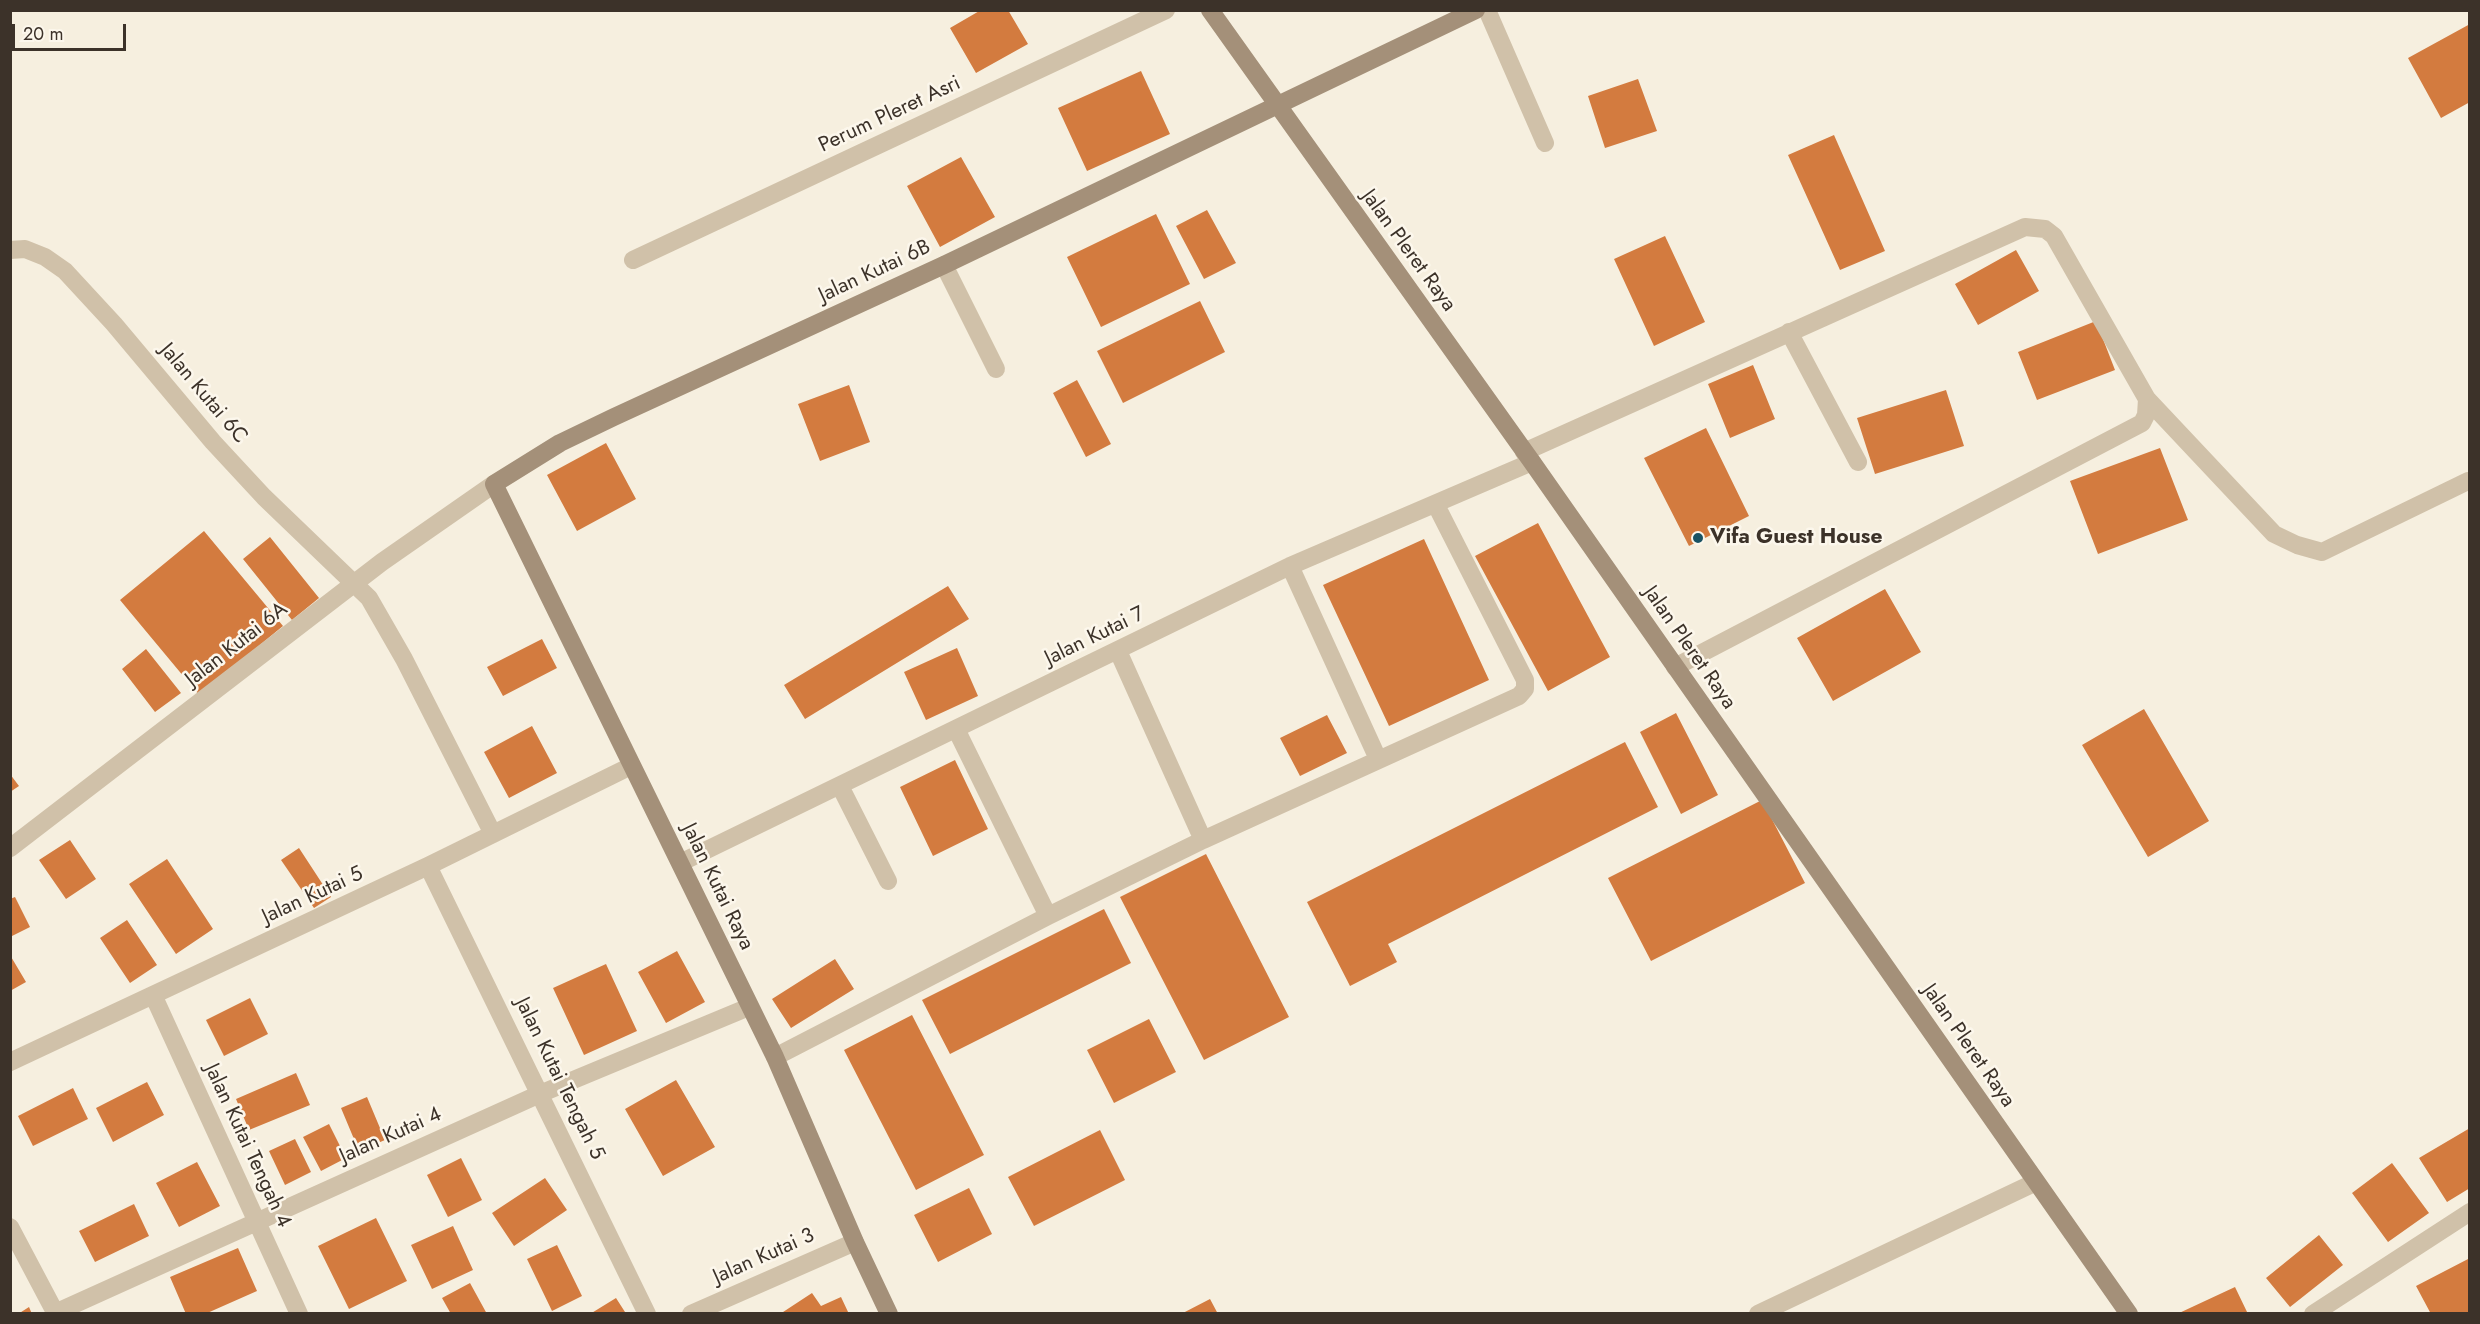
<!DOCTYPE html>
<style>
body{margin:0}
#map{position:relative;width:2480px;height:1324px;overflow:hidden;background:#f6efdf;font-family:Jost,sans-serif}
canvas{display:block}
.frame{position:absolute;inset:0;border:12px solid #3c3229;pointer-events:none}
.scale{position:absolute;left:12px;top:24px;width:114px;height:27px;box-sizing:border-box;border:3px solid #3c3229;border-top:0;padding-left:8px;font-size:18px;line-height:21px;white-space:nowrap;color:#3c3229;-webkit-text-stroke:4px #fcf7ec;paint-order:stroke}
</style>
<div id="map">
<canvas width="2480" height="1324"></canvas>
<div class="frame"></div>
<div class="scale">20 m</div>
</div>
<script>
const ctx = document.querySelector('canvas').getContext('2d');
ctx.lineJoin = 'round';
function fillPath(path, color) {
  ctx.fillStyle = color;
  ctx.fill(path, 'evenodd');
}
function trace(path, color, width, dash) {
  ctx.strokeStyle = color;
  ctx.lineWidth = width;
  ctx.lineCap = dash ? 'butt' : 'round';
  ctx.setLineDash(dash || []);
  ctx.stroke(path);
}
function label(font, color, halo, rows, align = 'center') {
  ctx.font = font + ' Jost,sans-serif';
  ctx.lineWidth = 5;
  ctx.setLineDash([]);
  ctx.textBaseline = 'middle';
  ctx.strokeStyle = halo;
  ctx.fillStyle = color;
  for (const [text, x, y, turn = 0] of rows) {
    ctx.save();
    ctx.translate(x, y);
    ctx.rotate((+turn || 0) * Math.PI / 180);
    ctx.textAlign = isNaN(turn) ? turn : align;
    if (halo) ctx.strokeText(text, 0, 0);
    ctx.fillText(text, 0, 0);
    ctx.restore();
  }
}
fillPath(new Path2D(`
 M981 10H1008L1028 44 976 73 950 28Z
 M2470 24V102L2441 118 2408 58Z
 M1141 71 1170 134 1087 171 1058 108Z
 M1638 79 1657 131 1605 148 1588 96Z
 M1834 135 1885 251 1840 270 1788 155Z
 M961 157 995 217 940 247 907 186Z
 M1207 210 1236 263 1204 279 1176 226Z
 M1156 214 1190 284 1101 327 1067 257Z
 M1665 236 1705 322 1654 346 1614 259Z
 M2016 250 2039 291 1978 325 1955 284Z
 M1200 301 1225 352 1123 403 1097 351Z
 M2096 321 2115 370 2037 400 2018 352Z
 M1753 365 1775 419 1730 438 1708 384Z
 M1077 380 1111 444 1086 457 1053 393Z
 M849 385 870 442 820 461 798 404Z
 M1946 390 1964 446 1875 474 1857 418Z
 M1706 428 1749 516 1689 546 1644 458Z
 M606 443 636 499 577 531 547 475Z
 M2160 448 2188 520 2098 554 2070 481Z
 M1538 523 1610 657 1548 691 1475 556Z
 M204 531 283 626 199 695 120 600Z
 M270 537 319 598 292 620 243 559Z
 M1424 539 1489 680 1389 726 1323 585Z
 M948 586 969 619 805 719 784 685Z
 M1885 589 1921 652 1833 701 1797 638Z
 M542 639 557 668 503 696 487 667Z
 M957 648 978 696 926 720 904 672Z
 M146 649 181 693 155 712 122 669Z
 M2144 709 2209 821 2148 857 2082 745Z
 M1676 713 1718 795 1681 814 1640 732Z
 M1327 715 1347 753 1300 776 1280 738Z
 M532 726 557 773 509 798 484 752Z
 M1625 742 1658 807 1388 944 1397 962 1350 986 1307 902Z
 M955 760 988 829 933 856 900 787Z
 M10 774 19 786 10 792Z
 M1762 800 1805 883 1651 961 1608 878Z
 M70 840 96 879 66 899 39 860Z
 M299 848 331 897 314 908 281 860Z
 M1206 854 1289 1017 1204 1060 1120 897Z
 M167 859 213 929 176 954 129 884Z
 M15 897 30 927 10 937V899Z
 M1104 909 1131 963 950 1054 922 1000Z
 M127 920 157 965 130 983 100 938Z
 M677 951 705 1002 666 1023 638 972Z
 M10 955 26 982 10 991Z
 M835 959 854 989 791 1028 772 999Z
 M606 964 637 1031 584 1055 553 988Z
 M250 998 268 1034 224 1056 206 1020Z
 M912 1015 984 1155 916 1190 844 1050Z
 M1149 1019 1176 1072 1114 1103 1087 1050Z
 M296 1073 310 1105 249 1130 236 1099Z
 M676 1080 715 1147 663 1176 625 1109Z
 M147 1082 164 1115 113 1142 96 1108Z
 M73 1088 88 1119 33 1146 18 1116Z
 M367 1097 385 1140 359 1151 341 1108Z
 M329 1124 346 1158 321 1171 303 1137Z
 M2470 1128V1188L2447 1202 2419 1158Z
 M1100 1130 1125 1180 1034 1226 1008 1177Z
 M295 1139 311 1172 285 1185 269 1151Z
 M461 1158 482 1200 448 1217 427 1175Z
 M197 1162 220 1206 179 1227 156 1183Z
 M2392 1163 2429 1213 2388 1242 2352 1193Z
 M545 1178 567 1210 514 1246 492 1213Z
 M969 1188 992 1234 938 1262 914 1215Z
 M134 1204 149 1236 95 1262 79 1231Z
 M376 1218 407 1281 349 1309 318 1246Z
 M453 1226 473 1270 432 1289 411 1245Z
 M2319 1235 2343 1265 2290 1307 2266 1278Z
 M557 1245 582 1296 552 1311 527 1259Z
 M238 1248 257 1291 205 1314H186L170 1277Z
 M2470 1258V1314H2431L2416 1286Z
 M470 1283 487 1314H451L442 1298Z
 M2235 1287 2248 1314H2177Z
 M812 1293 821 1306 841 1297 849 1314H780Z
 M616 1298 625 1312 622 1314H590Z
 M1210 1299 1218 1314H1181Z
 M29 1307 32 1314H18Z`), '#d37b3f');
trace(new Path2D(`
 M944 265 996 369`), '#d0c1a9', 18);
trace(new Path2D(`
 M1487 10 1545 143
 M10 250 25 249 45 257 65 271 114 324 213 442 264 497 369 598 404 659 493 834
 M633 260 1166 10
 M1789 332 1858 462
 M2147 399 2274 534 2297 545 2322 552 2468 481
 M1524 452 2025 227 2045 229 2054 236 2147 399 2146 415 2142 423 1675 667
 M1290 566 1378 759
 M1118 651 1203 840
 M956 729 1048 916
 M840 786 888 881
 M10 848 382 562 494 484
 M682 862 1290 566 1532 462
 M428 866 647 1314
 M154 997 299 1314
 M775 1057 1048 916 1203 840 1519 696 1525 689V680L1436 505
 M10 1062 428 866 631 766
 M10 1227 56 1314
 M55 1313 542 1093 749 1007
 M691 1314 855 1242
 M1758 1314 2036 1182
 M2313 1314 2470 1212`), '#d0c1a9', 18);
trace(new Path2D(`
 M1210 10 1532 462 2129 1314
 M889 1314 855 1242 775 1057 494 484 560 443 614 417 944 265 1476 10`), '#a49079', 18);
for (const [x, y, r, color] of [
 [1698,538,6,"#195263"]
]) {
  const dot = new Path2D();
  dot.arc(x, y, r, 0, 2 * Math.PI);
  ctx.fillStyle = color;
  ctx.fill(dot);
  trace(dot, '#fcf7ec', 2);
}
label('21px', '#3c3229', '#fcf7ec', [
 ["Perum Pleret Asri",890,115,-25],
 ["Jalan Pleret Raya",1408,251,54],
 ["Jalan Kutai 6B",875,272,-25],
 ["Jalan Kutai 6C",203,394,50],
 ["Jalan Kutai 7",1095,637,-26],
 ["Jalan Kutai 6A",237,645,-38],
 ["Jalan Pleret Raya",1689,648,55],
 ["Jalan Kutai Raya",717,887,64],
 ["Jalan Kutai 5",313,896,-25],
 ["Jalan Pleret Raya",1968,1046,55],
 ["Jalan Kutai Tengah 5",559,1079,64],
 ["Jalan Kutai 4",391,1136,-24],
 ["Jalan Kutai Tengah 4",247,1146,65],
 ["Jalan Kutai 3",764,1257,-24]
]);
label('bold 21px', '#3c3229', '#fcf7ec', [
 ["Vifa Guest House",1710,538]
], 'left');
</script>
